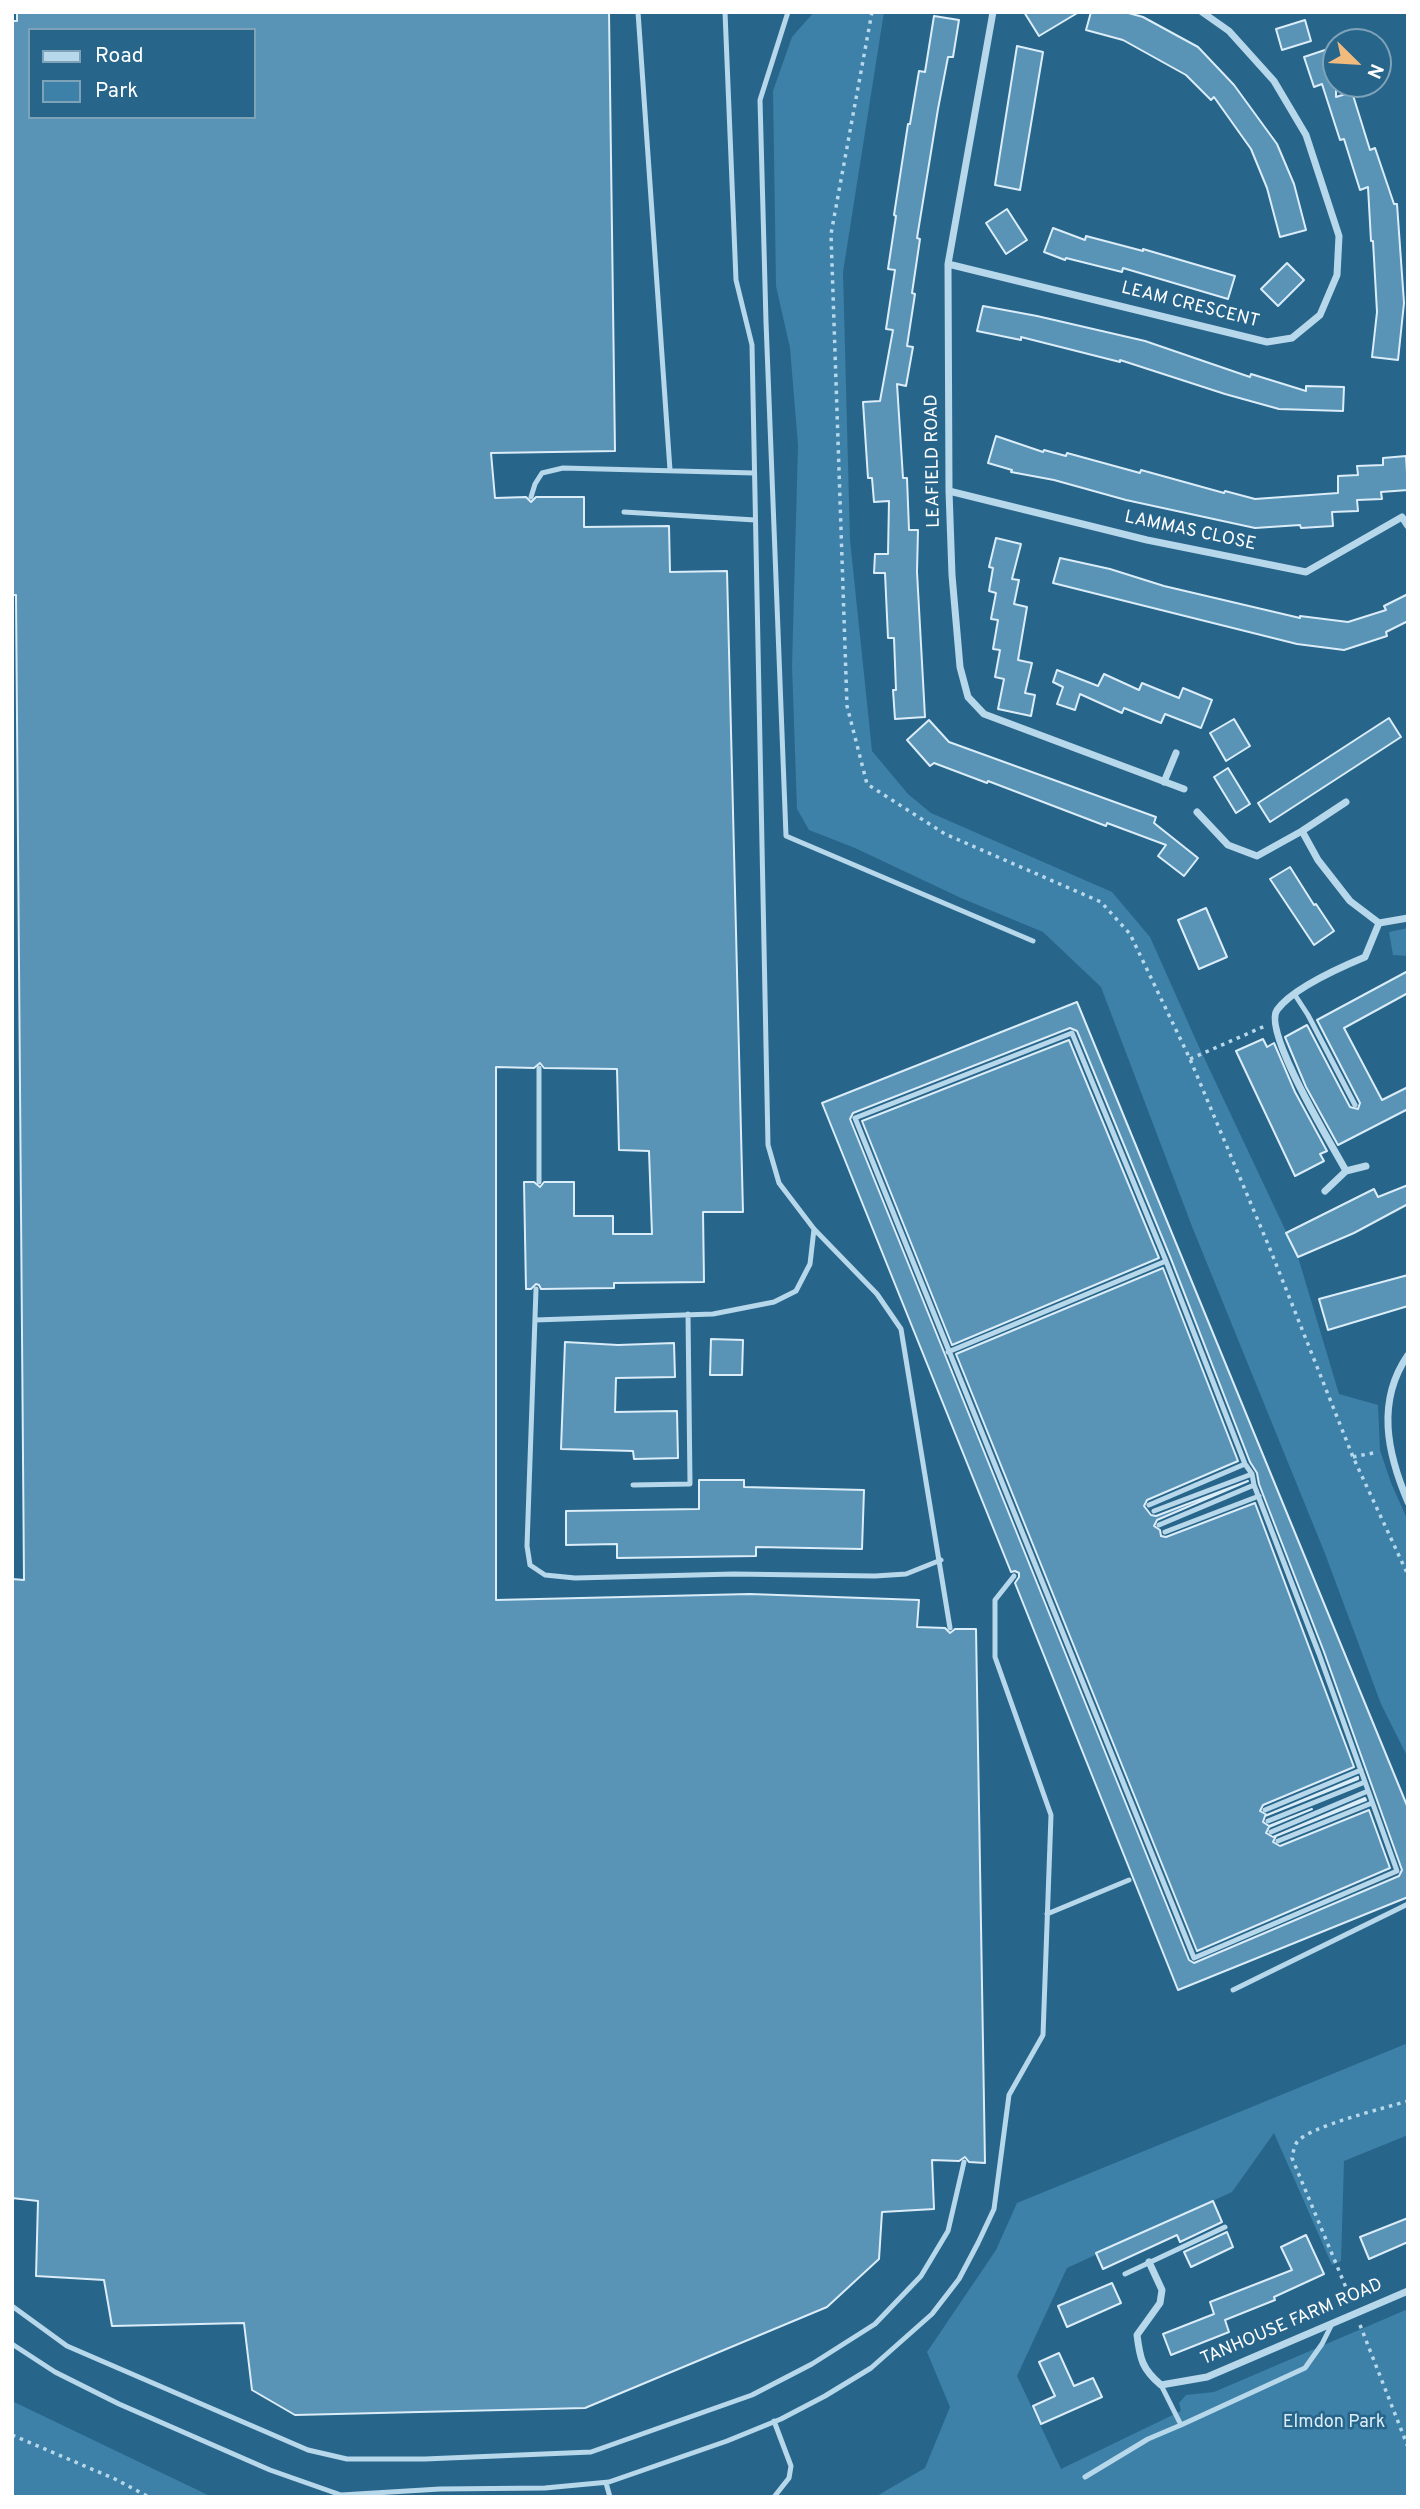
<!DOCTYPE html>
<style>
body{margin:0}
#map{position:relative;width:1420px;height:2509px;overflow:hidden;background:#28658b;font-family:Overpass,sans-serif}
canvas{display:block}
.frame{position:absolute;inset:0;border:14px solid #fff;pointer-events:none}
.legend{position:absolute;left:28px;top:28px;width:228px;height:91px;box-sizing:border-box;background:#28658b;border:2px solid #7ea3b9;margin:0;padding:9px 12px;list-style:none;font-size:21px;color:#fff}
.legend li{display:flex;align-items:center;gap:14px;height:35px}
.legend b{width:35px;border:2px solid #7ea3b9}
.north{position:absolute;left:1322px;top:28px;width:70px;height:70px;box-sizing:border-box;background:#28658b;border:2px solid #7ea3b9;border-radius:50%;rotate:114deg;font-size:19px;font-weight:700;line-height:28px;text-align:center;color:#fff}
.north::after{content:'';display:block;margin:auto;width:24px;height:32px;background:#f1bb7e;clip-path:polygon(50% 0,100% 100%,50% 72%,0 100%)}
</style>
<div id="map">
<canvas width="1420" height="2509"></canvas>
<div class="frame"></div>
<ul class="legend">
<li><b style="height:9px;background:#b7d7ea"></b>Road</li>
<li><b style="height:19px;background:#3d80a8"></b>Park</li>
</ul>
<div class="north">N</div>
</div>
<script>
const ctx = document.querySelector('canvas').getContext('2d');
ctx.lineJoin = 'round';
function fillPath(path, color) {
  ctx.fillStyle = color;
  ctx.fill(path, 'evenodd');
}
function trace(path, color, width, dash) {
  ctx.strokeStyle = color;
  ctx.lineWidth = width;
  ctx.lineCap = dash ? 'butt' : 'round';
  ctx.setLineDash(dash || []);
  ctx.stroke(path);
}
function label(font, color, halo, rows, align = 'center') {
  ctx.font = font + ' Overpass,sans-serif';
  ctx.lineWidth = 5;
  ctx.setLineDash([]);
  ctx.textBaseline = 'middle';
  ctx.strokeStyle = halo;
  ctx.fillStyle = color;
  for (const [text, x, y, turn = 0] of rows) {
    ctx.save();
    ctx.translate(x, y);
    ctx.rotate((+turn || 0) * Math.PI / 180);
    ctx.textAlign = isNaN(turn) ? turn : align;
    if (halo) ctx.strokeText(text, 0, 0);
    ctx.fillText(text, 0, 0);
    ctx.restore();
  }
}
fillPath(new Path2D(`
 M814 12H884L843 272 850 540 872 751 908 794 931 813 1112 892 1150 937 1199 1047 1298 1257 1339 1394 1378 1405 1380 1450 1391 1483 1408 1521V1758L1381 1704 1324 1551 1193 1229 1101 987 1043 932 961 898 855 848 809 830 797 809 792 666 798 445 790 348 776 286 773 91 792 37Z
 M1408 928V956L1393 955 1389 932Z
 M1408 2043V2135L1344 2161 1341 2261 1332 2265 1274 2133 1232 2192 1067 2268 1017 2376 1061 2469 1181 2411 1179 2403 1186 2395 1214 2392 1408 2309V2497H875L925 2468 950 2407 927 2352 996 2250 1017 2203Z
 M12 2401 212 2497H12Z`), '#3d80a8');
const building = new Path2D(`
 M17 12H609L615 451 491 453 495 498 526 497 531 502 536 497H584V527L669 526 670 572 727 571 743 1212H703L704 1282 614 1283V1288L541 1289 539 1285 536 1284 531 1289H526L524 1182H534L540 1187 544 1182H574V1216H613V1234H652L649 1151 619 1150 617 1069 544 1068 540 1063 534 1068 496 1067V1600L750 1594 919 1600 917 1627 945 1628 950 1633 955 1629H976L985 2163 969 2162 965 2157 959 2161 932 2160 934 2209 882 2212 879 2259 827 2307 585 2408 295 2415 252 2390 244 2323 112 2326 104 2280 36 2276 38 2201 12 2198V1579L24 1580 16 595H12V21H17ZM30 30H254V117H30Z
 M1024 12H1079L1039 36Z
 M1091 12H1125L1143 17 1198 47 1234 85 1277 144 1294 184 1306 230 1280 237 1267 188 1251 149 1214 97 1211 100 1186 75 1123 40 1086 30Z
 M934 16 959 20 953 57H948L938 109 917 238 920 239 912 293 915 294 907 346 913 347 906 386 897 384 903 478H907L909 530H918L917 572 925 717 895 719 893 690H896L894 638H888L885 573H874L875 554H888L889 501 874 502 872 478H868L863 402 880 401 893 330 886 329 895 270 888 269 896 216 894 215 908 124H910L919 71 925 72Z
 M1305 20 1311 41 1282 50 1276 29Z
 M1017 46 1043 52 1020 190 995 185Z
 M1328 49 1336 72V97L1352 92 1370 150 1375 148 1394 204H1397L1404 303 1398 360 1372 357 1377 312 1373 241H1371L1368 187 1360 190 1344 139 1340 140 1322 84 1314 87 1304 57Z
 M1007 209 1027 240 1006 254 986 223Z
 M1053 228 1085 240 1086 236 1143 251V249L1235 276 1228 299 1123 268 1122 272 1066 258 1065 260 1044 252Z
 M1287 263 1304 280 1278 306 1261 289Z
 M983 306 1037 316 1145 341 1250 377 1251 374 1306 391V386L1344 387 1343 411 1279 409 1225 394 1120 360V362L1021 337V340L977 331Z
 M996 436 1043 452 1044 450 1066 456 1067 453 1140 473 1141 470 1224 493 1225 491 1255 499 1338 493V476L1358 475 1357 466 1383 465V458L1406 456 1408 490 1381 492 1382 499 1357 500 1358 511 1332 512 1333 526 1301 528 1300 525 1255 528 1126 500 1054 480 1011 472 1012 470 988 463Z
 M996 538 1021 544 1012 579 1019 580 1014 604 1027 607 1018 660 1032 663 1025 693 1035 695 1031 716 998 709 1004 679 995 677 1000 650 993 649 998 620 991 619 996 593 989 591 993 568 989 567Z
 M1060 558 1110 569 1164 586 1300 618V616L1348 622 1386 610 1384 606 1408 594V621L1386 632 1387 636 1344 650 1297 644 1053 583Z
 M1057 670 1098 686 1104 674 1139 690 1142 683 1179 698 1183 688 1212 700 1201 728 1165 714 1161 723 1124 708 1122 713 1080 694 1075 710 1057 704 1063 687 1053 682Z
 M1389 718 1401 737 1270 822 1258 803Z
 M1234 719 1250 746 1226 761 1210 733Z
 M929 720 949 742 1156 817 1154 823 1198 858 1184 876 1158 856 1166 845 1107 823 1106 826 988 781 987 783 934 763 930 766 907 740Z
 M1228 768 1250 804 1236 813 1214 777Z
 M1290 867 1314 905 1316 904 1334 931 1314 945 1270 879Z
 M1206 908 1227 957 1199 969 1178 920Z
 M1408 971V993L1344 1028 1382 1100 1408 1087V1109L1338 1145 1306 1087 1285 1037 1307 1025 1350 1107 1358 1109 1360 1103 1317 1020Z
 M1077 1002 1408 1808V1897L1178 1990 1015 1583 1019 1577V1573L1015 1571 1011 1572 822 1103ZM1070 1028 1077 1031 1171 1259 1250 1462 1257 1473 1259 1484 1324 1652 1402 1870 1399 1876 1194 1963 1189 1960 850 1119 853 1113Z
 M1263 1039 1267 1047 1274 1043 1295 1092 1327 1151 1320 1154 1324 1161 1295 1176 1236 1051Z
 M1069 1040 1159 1258 952 1345 862 1121Z
 M1408 1185V1204L1354 1233 1298 1257 1286 1233 1374 1189 1378 1197Z
 M1163 1268 1238 1461 1147 1500 1144 1506 1151 1515 1156 1516 1248 1481 1157 1520 1154 1526 1160 1530 1161 1536 1166 1537 1255 1503 1354 1767 1263 1805 1260 1811 1267 1815 1358 1777V1779L1265 1816 1263 1822 1269 1826 1312 1809 1269 1827 1266 1833 1273 1837 1365 1798 1366 1800 1276 1836 1273 1842 1280 1846 1369 1810 1390 1868 1197 1951 956 1354Z
 M1408 1275V1306L1328 1330 1319 1299Z
 M711 1339 743 1340 742 1375H710Z
 M565 1342 618 1345 674 1343 675 1377 616 1378 615 1412 677 1411 678 1458 634 1459 633 1451 561 1449Z
 M699 1480H744V1487L864 1490 862 1549 756 1547V1556L617 1558V1544L566 1545V1511L699 1509Z
 M1213 2201 1222 2222 1180 2242 1177 2235 1103 2269 1096 2253Z
 M1408 2218V2242L1369 2259 1360 2237Z
 M1227 2232 1233 2247 1191 2267 1184 2252Z
 M1306 2235 1324 2274 1274 2297 1275 2300 1225 2320 1229 2332 1171 2355 1163 2334 1214 2314 1210 2302 1292 2270 1281 2247Z
 M1112 2283 1121 2303 1067 2327 1058 2306Z
 M1059 2353 1074 2386 1093 2378 1102 2397 1041 2424 1033 2406 1055 2396 1039 2362Z`);
fillPath(building, '#5993b6');
trace(building, '#dbedf8', 2);
trace(new Path2D(`
 M872 12 831 234 847 706 867 784 945 834 1101 902 1130 934 1190 1059 1270 1249 1353 1457 1408 1575
 M1190 1059 1265 1026
 M1353 1457 1378 1452
 M1352 2302 1292 2158C1293 2153 1294 2147 1297 2142 1310 2126 1385 2108 1408 2101
 M1360 2325 1408 2447
 M12 2435 115 2479 149 2497`), '#b7d7ea', 3.5, [3.5, 5]);
trace(new Path2D(`
 M638 12 670 470
 M725 12 736 280 752 345 768 1145 779 1183 814 1229 877 1294 901 1329 950 1628
 M788 12 760 100 766 322 786 836 1033 941
 M531 497 535 484 542 473 563 468 754 473
 M624 512 755 520
 M1295 995 1308 1015 1355 1105
 M539 1182V1068
 M536 1289 527 1546 530 1565 545 1575 575 1578 734 1574 875 1576 906 1574 941 1560
 M535 1320 713 1314 774 1302 796 1291 810 1264 814 1229
 M948 1352 1166 1261 1072 1033 855 1118 1194 1958 1397 1871 1319 1654 1254 1485 1252 1474 1245 1464 1166 1261
 M633 1485 690 1484 688 1314
 M1149 1505 1245 1464
 M1154 1511 1252 1474
 M1159 1525 1254 1485
 M1165 1532 1259 1496
 M1265 1810 1361 1770
 M1268 1821 1365 1782
 M1271 1832 1368 1791
 M1278 1841 1372 1803
 M1047 1914 1129 1880
 M1233 1990 1408 1904
 M1125 2274 1225 2227
 M12 2306 67 2346 308 2450 347 2459H425L591 2452 752 2395 812 2364 875 2324 921 2276 948 2231 964 2162
 M12 2344 55 2372 119 2404 270 2470 341 2495 440 2489 545 2488 609 2482 727 2441 781 2419 825 2396 871 2368 932 2314 959 2279 978 2243 994 2209 1009 2095 1043 2035 1051 1815 995 1657V1600L1014 1576
 M1161 2385 1181 2425 1305 2368 1322 2344 1332 2324
 M1085 2477 1148 2439 1181 2425
 M606 2483 610 2497
 M774 2497 789 2478 791 2466 774 2421`), '#b7d7ea', 5);
trace(new Path2D(`
 M993 12 948 264 949 491 952 575 960 667 968 697 984 714 1184 789
 M948 264 1267 342 1292 338 1320 315 1337 275 1339 236 1306 135 1274 81 1229 31 1202 12
 M949 491 1147 540 1306 572 1402 517 1408 526
 M1164 782 1176 753
 M1197 812 1228 845 1257 856 1302 831 1318 860 1350 901 1379 923 1408 918
 M1302 831 1346 802
 M1346 1171 1366 1166
 M1325 1191 1346 1171C1333 1147 1262 1031 1277 1010 1292 989 1341 967 1365 957L1379 923
 M1408 1355C1376 1401 1387 1453 1408 1502
 M1149 2262 1162 2290 1160 2303 1137 2335C1140 2359 1142 2369 1161 2385L1207 2377 1408 2291`), '#b7d7ea', 7);
label('18px', '#fff', '#28658b', [
 ["LEAM CRESCENT",1190,306,14],
 ["LEAFIELD ROAD",934,461,-91],
 ["LAMMAS CLOSE",1190,532,12],
 ["TANHOUSE FARM ROAD",1292,2323,-23]
]);
label('18px', '#dbedf8', '#28658b', [
 ["Elmdon Park",1334,2423]
]);
</script>
